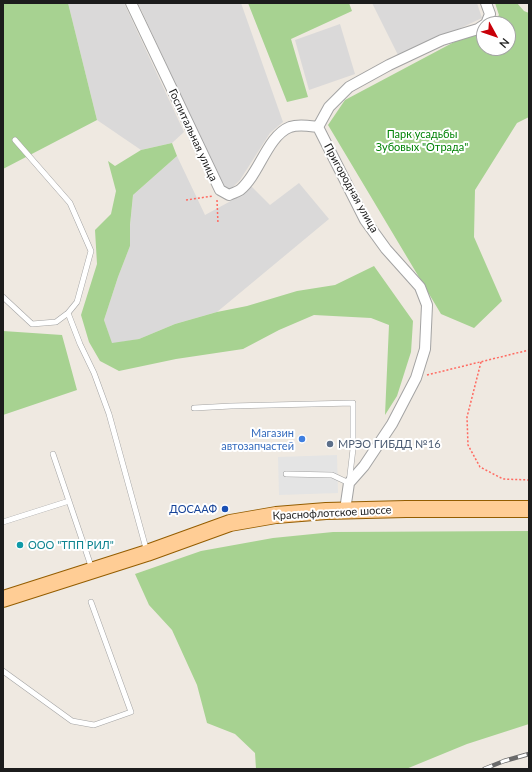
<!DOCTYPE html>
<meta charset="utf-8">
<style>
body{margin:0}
#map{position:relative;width:532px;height:772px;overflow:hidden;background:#efe9e1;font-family:Lato,sans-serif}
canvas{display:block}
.frame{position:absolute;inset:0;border:4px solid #1c1c1c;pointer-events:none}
.north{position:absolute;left:476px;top:16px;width:40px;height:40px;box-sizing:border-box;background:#fff;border:1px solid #a4a4a4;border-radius:50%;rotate:130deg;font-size:11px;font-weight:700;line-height:16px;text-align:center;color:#1c1c1c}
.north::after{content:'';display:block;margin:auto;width:14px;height:18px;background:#c80009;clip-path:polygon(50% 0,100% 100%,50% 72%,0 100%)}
</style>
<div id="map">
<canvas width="532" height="772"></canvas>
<div class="frame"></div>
<div class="north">N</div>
</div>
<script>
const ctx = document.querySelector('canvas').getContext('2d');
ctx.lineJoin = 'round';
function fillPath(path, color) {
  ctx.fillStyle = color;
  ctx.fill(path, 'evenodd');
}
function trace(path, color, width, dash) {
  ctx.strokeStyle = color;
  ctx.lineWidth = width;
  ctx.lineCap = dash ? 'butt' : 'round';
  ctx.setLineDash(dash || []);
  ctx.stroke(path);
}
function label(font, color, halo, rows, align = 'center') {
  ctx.font = font + ' Lato,sans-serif';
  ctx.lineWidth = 4;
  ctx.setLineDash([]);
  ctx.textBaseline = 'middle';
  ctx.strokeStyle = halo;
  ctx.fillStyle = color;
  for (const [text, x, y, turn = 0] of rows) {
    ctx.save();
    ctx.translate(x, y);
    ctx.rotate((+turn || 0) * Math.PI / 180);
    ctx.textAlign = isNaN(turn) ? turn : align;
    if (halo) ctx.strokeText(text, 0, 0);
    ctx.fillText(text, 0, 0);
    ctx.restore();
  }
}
fillPath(new Path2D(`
 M68 3H124L184 132 172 143 141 150 97 120Z
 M138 3H241L283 122 270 133 240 180 231 189 223 187Z
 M372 3H477L482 18 399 57Z
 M340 24 355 74 309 90 295 40Z
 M177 156 205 215 229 202 250 185 270 205 299 183 329 219 217 312 175 324 139 339 112 344 104 320 118 277 130 246V226L133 195Z`), '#dad9d9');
fillPath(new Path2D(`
 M3 3H68L97 120 3 169Z
 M248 3H349L352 11 291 39 308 97 287 102Z
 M495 3H517L524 11 529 13V117L517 123 475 190 474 237 502 301 474 328 441 314 328 125 345 100 456 41 484 30V48H508V24H492L499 15Z
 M172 143 177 156 133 195 130 225V246L118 277 104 320 112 343 139 339 175 324 217 312 247 306 297 291 335 285 374 266 413 321 411 352 397 396 385 415 389 325 371 318 314 315 279 330 243 349 176 359 119 371 100 361 89 342 81 315 97 264 95 230 111 214 116 191 108 161 115 166 141 150Z
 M3 331 62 335 77 390 3 415Z
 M529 531V724L467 744 406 769H256L255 753 235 734 207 723 197 685 172 630 149 605 135 574 201 551 273 538 333 532Z`), '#a7d291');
fillPath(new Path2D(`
 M337 455 338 493 279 495 278 457Z`), '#e4e4e4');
const service = new Path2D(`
 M3 297 32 324 56 322 68 313 77 302 91 251 70 203 15 140
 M68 313 80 344 94 373 109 414 147 552
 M194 408 231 406 353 403V449L349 483 332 475 286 474
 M53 454 92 569
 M3 522 69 501
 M3 671 72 721 94 725 131 712 91 602`);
const minor = new Path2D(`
 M131 3 220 190 229 195C233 193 237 192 240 190 259 175 267 136 290 127 299 124 309 126 318 127
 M486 3 490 14 486 24
 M345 510 349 483 364 466 392 424 416 378 425 349 427 305 420 287 386 249 365 220 318 127 329 107 349 87 389 65 442 40 478 29 484 25`);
const primary = new Path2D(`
 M3 599 147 553 230 523 276 515 326 511 406 509H529`);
trace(service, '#a3a3a3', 6);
trace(minor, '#a3a3a3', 12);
trace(primary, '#945d00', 18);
trace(new Path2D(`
 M186 200 213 196
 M217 200 218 224
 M481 362 467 417 468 445 480 467 503 479 529 480
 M427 375 529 350`), '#ff6a61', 1.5, [2, 2]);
trace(service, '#fff', 5);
trace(minor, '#fff', 10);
trace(primary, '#ffcd95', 16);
const rail = new Path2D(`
 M484 769 504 761 529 754`);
trace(rail, '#6a6a6a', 4.5);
trace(rail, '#fff', 3, [9]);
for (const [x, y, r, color] of [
 [302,439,4,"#3f7fe0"],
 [330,444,4,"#5c6f8a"],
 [225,509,4,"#1a4fb4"],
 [20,545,4,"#0f9aa8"]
]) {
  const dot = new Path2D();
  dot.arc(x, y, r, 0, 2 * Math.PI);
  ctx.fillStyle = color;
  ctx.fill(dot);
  trace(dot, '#fff', 1.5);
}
label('11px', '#018306', '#fff', [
 ["Парк усадьбы",422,134],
 ["Зубовых \"Отрада\"",422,147]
]);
label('11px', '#1c1c1c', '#fff', [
 ["Госпитальная улица",193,135,65],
 ["Пригородная улица",351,188,61],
 ["Краснофлотское шоссе",332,513,-3]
]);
label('11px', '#366cbe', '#fff', [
 ["Магазин",294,433],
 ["автозапчастей",294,446]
], 'right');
label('11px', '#4e5e75', '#fff', [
 ["МРЭО ГИБДД №16",338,444]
], 'left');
label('11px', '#164399', '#fff', [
 ["ДОСААФ",217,509]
], 'right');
label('11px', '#0d838f', '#fff', [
 ["ООО \"ТПП РИЛ\"",28,545]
], 'left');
</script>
